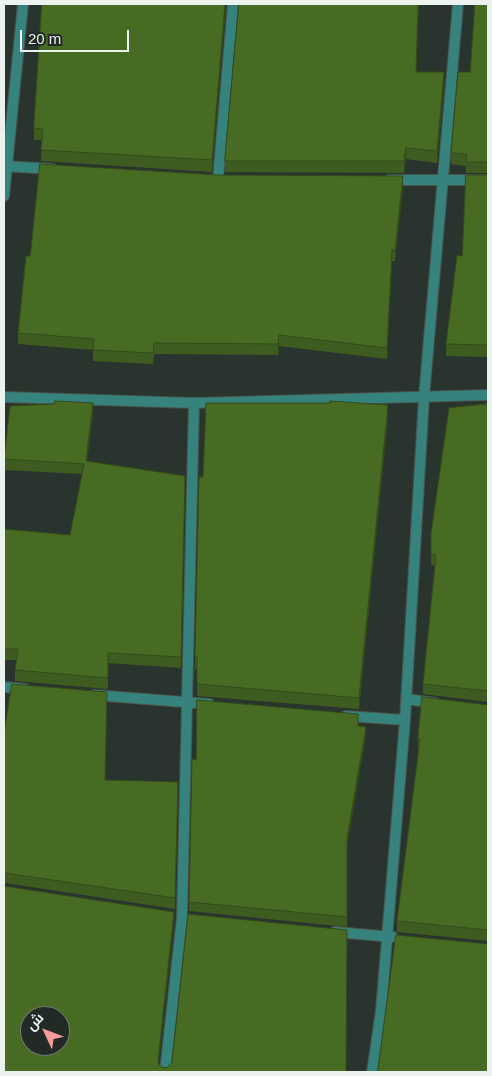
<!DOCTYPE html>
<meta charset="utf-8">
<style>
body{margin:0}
#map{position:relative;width:492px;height:1076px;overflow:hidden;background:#2a342e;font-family:Helvetica,Cairo,sans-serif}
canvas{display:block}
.frame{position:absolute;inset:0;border:5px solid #ecf3ef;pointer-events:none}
.north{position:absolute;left:20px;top:1006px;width:50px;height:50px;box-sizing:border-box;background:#212a25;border:1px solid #727a76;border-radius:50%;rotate:313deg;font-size:14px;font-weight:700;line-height:20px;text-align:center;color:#ecf3ef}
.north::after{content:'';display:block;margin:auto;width:18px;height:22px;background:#f59b9c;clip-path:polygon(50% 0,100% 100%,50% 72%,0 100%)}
.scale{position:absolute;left:20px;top:30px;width:109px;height:22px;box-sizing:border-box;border:2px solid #ecf3ef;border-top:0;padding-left:6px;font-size:15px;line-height:18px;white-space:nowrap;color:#ecf3ef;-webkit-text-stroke:4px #212a25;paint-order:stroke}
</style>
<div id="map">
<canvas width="492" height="1076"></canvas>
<div class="frame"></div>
<div class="north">ش</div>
<div class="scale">20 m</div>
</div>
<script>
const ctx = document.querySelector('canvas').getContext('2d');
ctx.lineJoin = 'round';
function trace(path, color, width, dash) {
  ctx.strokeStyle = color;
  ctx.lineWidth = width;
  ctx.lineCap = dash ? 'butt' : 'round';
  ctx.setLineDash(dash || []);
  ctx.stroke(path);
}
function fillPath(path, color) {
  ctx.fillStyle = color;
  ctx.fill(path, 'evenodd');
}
const minor = new Path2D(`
 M4 166 53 169
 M218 179 233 4
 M389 180H488
 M4 196 23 4
 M4 397 194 403 488 395
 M4 687 25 689
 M94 695 209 704
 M406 699 435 703
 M346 716 405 720
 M335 932 393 937
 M165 1072 182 917 194 403
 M372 1072 381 1011 405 720 424 397 458 4`);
trace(minor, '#49534d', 12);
trace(minor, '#36827c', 10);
fillPath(new Path2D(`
 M42 4H226L212 172 41 161 42 140H34V128Z
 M419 4 416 72 444 83 437 163 406 159 404 173 225 172V161Z
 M488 4V173H466V166L451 164V153L470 72Z
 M488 175V357L446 356V344L462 256Z
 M403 187 395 261H392L387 359 279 346 278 355 154 354 153 364 93 361V350L18 344V333L30 256Z
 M488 404V702L423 694V684L435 565H431V533Z
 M93 414 87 461 185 476 181 668 108 663V689L15 681V670L17 660H4V529L70 535 82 474 4 470V459Z
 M388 416 359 709 197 696V669H195V657L203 477Z
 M487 705H488V941L397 932V921L419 749H418V739Z
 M358 726 366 736 347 847V927L189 911 192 759 196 760Z
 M4 733 105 780 178 782 175 909 5 883 4 884Z`), '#3e5c1f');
fillPath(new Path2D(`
 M225 4H226L212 172V160Z
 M444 72V83L437 163V151Z
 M406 148V159L404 173V161Z
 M403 176V187L395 261V250Z
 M392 250V261L387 359V348Z
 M279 335V346L278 355V344Z
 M93 403V414L86 472V461Z
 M388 405V416L359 709V698Z
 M366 727V736L347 847V927V838Z
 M4 873H5V883L4 884Z
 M174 912V923L158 1071V1061Z`), '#324b19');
const building = new Path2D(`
 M42 4H225L212 160 41 150 43 129 34 128Z
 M239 4H418L416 72H444L437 151 406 148 404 161H225Z
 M475 4H488V162H466L467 154 451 153 458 72H470Z
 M40 164 218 175 403 176 395 250H392L387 348 279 335 278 344 154 343 153 353 93 350 94 339 18 333 26 256H30Z
 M466 175H488V345L446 344 457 255 462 256Z
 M55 401 93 403 86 461 185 476 181 657 108 653V678L15 670 18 649H4V529L70 535 84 464 4 459 10 406 54 404Z
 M330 401 388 405 359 698 197 684V657H195L199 477H203L206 403H330Z
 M488 404V691L423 684 436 555 431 554V533L449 408Z
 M12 684 107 692 105 780 178 782 175 898 5 873H4V733Z
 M422 697 488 705V930L397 921 420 739H418Z
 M197 700 358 714V726L366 727 347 838V917L189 902 192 759 196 760Z
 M4 886 174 912 158 1061 159 1065 164 1068 168 1067 172 1062 188 914 347 930 346 1072H4ZM30 1016H60V1046H30Z
 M396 935 488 944V1072H378Z`);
fillPath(building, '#486b24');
trace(building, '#324b19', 1);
</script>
